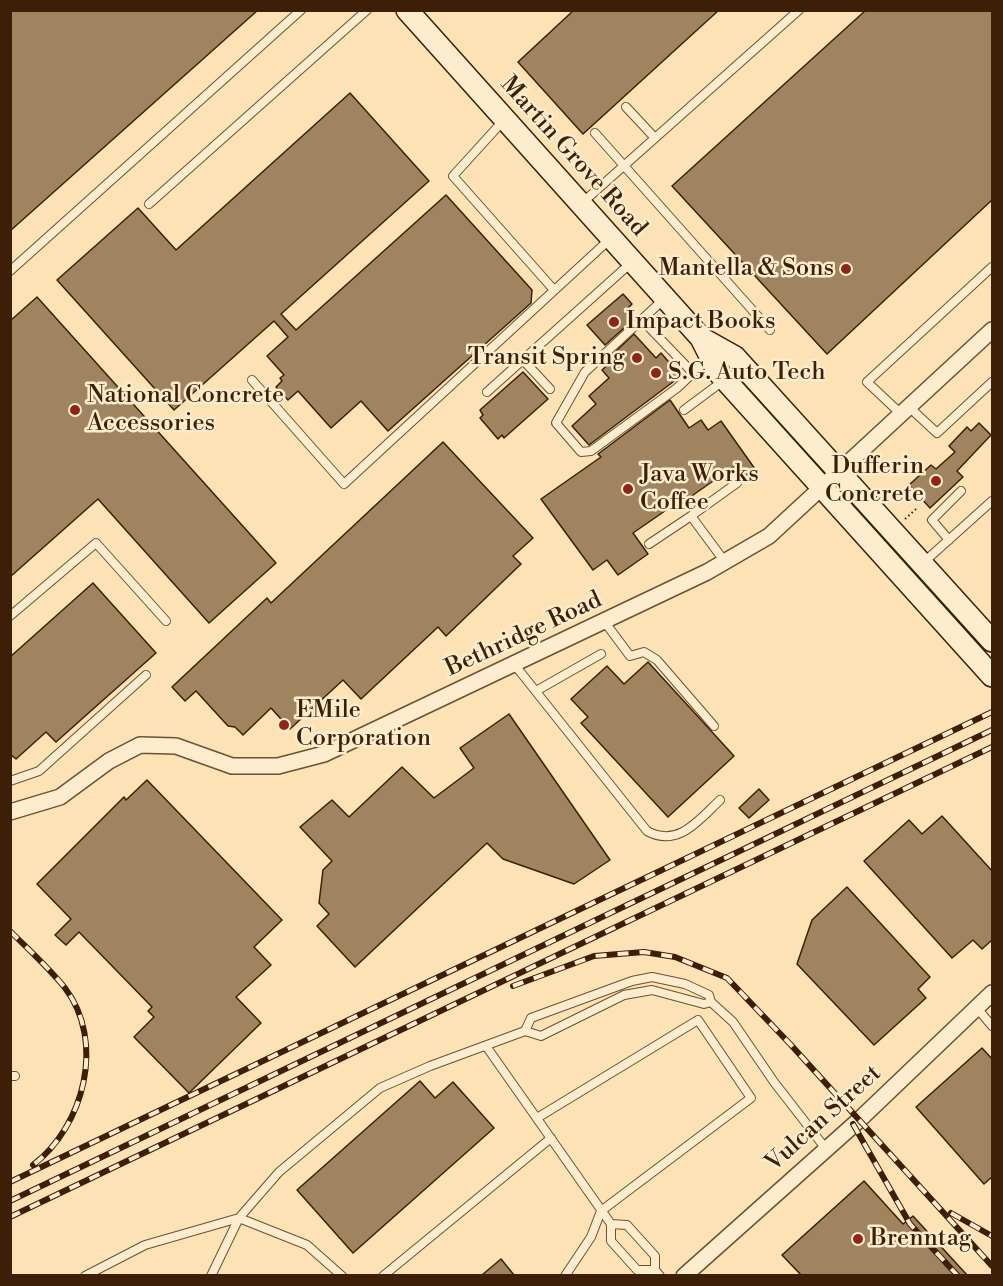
<!DOCTYPE html>
<style>
body{margin:0}
#map{position:relative;width:1003px;height:1286px;overflow:hidden;background:#fce2b4;font-family:"Libre Bodoni",serif}
canvas{display:block}
.frame{position:absolute;inset:0;border:12px solid #3c1f06;pointer-events:none}
</style>
<div id="map">
<canvas width="1003" height="1286"></canvas>
<div class="frame"></div>
</div>
<script>
const ctx = document.querySelector('canvas').getContext('2d');
ctx.lineJoin = 'round';
function fillPath(path, color) {
  ctx.fillStyle = color;
  ctx.fill(path, 'evenodd');
}
function trace(path, color, width, dash) {
  ctx.strokeStyle = color;
  ctx.lineWidth = width;
  ctx.lineCap = dash ? 'butt' : 'round';
  ctx.setLineDash(dash || []);
  ctx.stroke(path);
}
function label(font, color, halo, rows, align = 'center') {
  ctx.font = font + ' "Libre Bodoni",serif';
  ctx.lineWidth = 5;
  ctx.setLineDash([]);
  ctx.textBaseline = 'middle';
  ctx.strokeStyle = halo;
  ctx.fillStyle = color;
  for (const [text, x, y, turn = 0] of rows) {
    ctx.save();
    ctx.translate(x, y);
    ctx.rotate((+turn || 0) * Math.PI / 180);
    ctx.textAlign = isNaN(turn) ? turn : align;
    if (halo) ctx.strokeText(text, 0, 0);
    ctx.fillText(text, 0, 0);
    ctx.restore();
  }
}
const building = new Path2D(`
 M10 10H258L10 231Z
 M574 10H719L583 134 518 62Z
 M866 10H993V199L827 354 672 186Z
 M350 93 429 181 281 314 296 330 446 195 532 290 531 303 388 431 361 401 331 428 298 391 288 400 276 387 282 381 280 378 284 375 267 356 288 337 274 321 174 410 57 280 138 208 176 250Z
 M623 294 632 304 625 311 633 320 605 345 587 325Z
 M37 297 276 563 209 623 98 499 10 577V321Z
 M634 334 656 358 661 353 681 376 589 445 572 426 596 404 589 396 609 378 602 370 616 357 613 354Z
 M523 372 548 399 504 438 502 435 498 439 480 418 483 415 480 410Z
 M670 400 689 428 701 420 708 430 721 421 755 469 741 479 733 467 686 500 688 502 678 509 675 504 633 533 648 554 618 575 607 560 593 570 541 499 601 457 598 454Z
 M979 423 991 435 957 471 963 477 930 508 909 485 931 465 936 469 955 452 949 446 967 427 971 431Z
 M443 442 533 538 513 556 521 564 446 636 438 627 361 699 343 680 290 729 271 708 243 735 235 727 228 726 196 691 185 701 172 687 267 598 271 603Z
 M93 583 156 653 56 742 46 732 16 759 10 754V657Z
 M648 662 734 756 668 817 581 723 588 717 571 699 607 666 624 684Z
 M509 714 610 860 574 884 503 859 487 843 355 967 317 926 329 914 319 903 323 870 332 861 300 827 332 800 349 817 402 767 434 798 474 768 460 748Z
 M147 780 282 920 254 947 271 965 236 997 261 1023 189 1093 134 1037 154 1017 148 1011 152 1007 79 932 66 945 55 935 71 919 37 884 124 797 126 800Z
 M759 789 769 800 749 818 739 808Z
 M942 816 993 872V939L982 949 973 940 952 958 864 861 909 820 922 834Z
 M847 887 930 977 918 989 926 998 874 1045 797 964 812 920Z
 M982 1048 993 1060V1176L984 1184 916 1107Z
 M420 1081 435 1098 453 1082 494 1128 353 1253 297 1190Z
 M864 1181 903 1224 913 1216 967 1275H801L782 1255Z
 M501 1259 514 1275H482Z`);
fillPath(building, '#a08460');
trace(building, '#3c1f06', 1.5);
const lane = new Path2D(`
 M626 107 655 138
 M503 121 453 176 554 290
 M595 133 770 330
 M582 203 799 10
 M149 204 367 10
 M10 271 301 10
 M664 299 585 372 556 423 581 452 591 451 677 388 710 357
 M642 320 693 373
 M523 360 550 389
 M252 380 344 484 610 239
 M487 392 632 262
 M908 406 937 433 992 382
 M684 410 723 381
 M900 413 867 382 992 267
 M949 540 932 520 961 491
 M649 544 691 516
 M725 562 691 516 737 483
 M924 562 992 501
 M10 616 96 543 166 621
 M604 621 630 656 644 652 657 660 714 726
 M514 664 647 831C678 848 699 820 720 800
 M536 691 601 654
 M10 781 39 771 146 675
 M652 977 685 984 709 995 711 1002 704 1004 652 990 624 995 541 1036 525 1031 531 1018 632 981Z
 M711 1002 733 1022 774 1082 826 1149
 M977 1008 992 1026
 M486 1046 611 1224
 M10 1076H15
 M537 1118 698 1020 751 1098 601 1211 591 1237 565 1276
 M655 1270H637L611 1241V1224L627 1225 655 1256V1270L660 1276
 M85 1276 145 1245 239 1218 307 1245 342 1276
 M211 1276 239 1218 279 1172 380 1088 430 1066 525 1031
 M383 1276 551 1138`);
const street = new Path2D(`
 M10 812 60 797 109 761 140 745 176 746 232 766H278L324 754 707 572 769 536 992 330
 M684 1276 858 1121 992 993`);
const secondary = new Path2D(`
 M407 10 701 338 718 372 992 676
 M701 338 735 357 992 641`);
trace(lane, '#6c5032', 10);
trace(street, '#6c5032', 18);
trace(secondary, '#3c1f06', 24);
trace(new Path2D(`
 M905 519 916 509`), '#3c1f06', 2, [1.5, 3]);
trace(lane, '#fdecce', 8);
trace(street, '#fdecce', 15);
trace(secondary, '#fdecce', 21);
const rail = new Path2D(`
 M10 931C29 950 49 968 65 988 106 1042 84 1126 33 1165
 M513 986 594 956 644 952 675 957 727 978 791 1045 992 1266
 M853 1124 910 1224 958 1276
 M10 1182 992 712
 M10 1201 992 730
 M951 1213 992 1236
 M10 1217 992 747`);
trace(rail, '#3c1f06', 6);
trace(rail, '#fdecce', 4, [11]);
for (const [x, y, r, color] of [
 [846,269,6,"#8f2418"],
 [614,322,6,"#8f2418"],
 [637,358,6,"#8f2418"],
 [656,373,6,"#8f2418"],
 [75,410,6,"#8f2418"],
 [936,481,6,"#8f2418"],
 [628,489,6,"#8f2418"],
 [284,725,6,"#8f2418"],
 [858,1239,6,"#8f2418"]
]) {
  const dot = new Path2D();
  dot.arc(x, y, r, 0, 2 * Math.PI);
  ctx.fillStyle = color;
  ctx.fill(dot);
  trace(dot, '#fdecce', 2);
}
label('24px', '#3c1f06', '#fdecce', [
 ["Martin Grove Road",573,157,48],
 ["Bethridge Road",524,635,-25],
 ["Vulcan Street",824,1119,-42]
]);
label('24px', '#3c1f06', '#fdecce', [
 ["Mantella & Sons",834,269,"right"],
 ["Impact Books",626,322],
 ["Transit Spring",625,358,"right"],
 ["S.G. Auto Tech",668,373],
 ["National Concrete",87,396],
 ["Accessories",87,424],
 ["Dufferin",924,467,"right"],
 ["Concrete",924,495,"right"],
 ["Java Works",640,475],
 ["Coffee",640,503],
 ["EMile",296,711],
 ["Corporation",296,739],
 ["Brenntag",870,1239]
], 'left');
</script>
